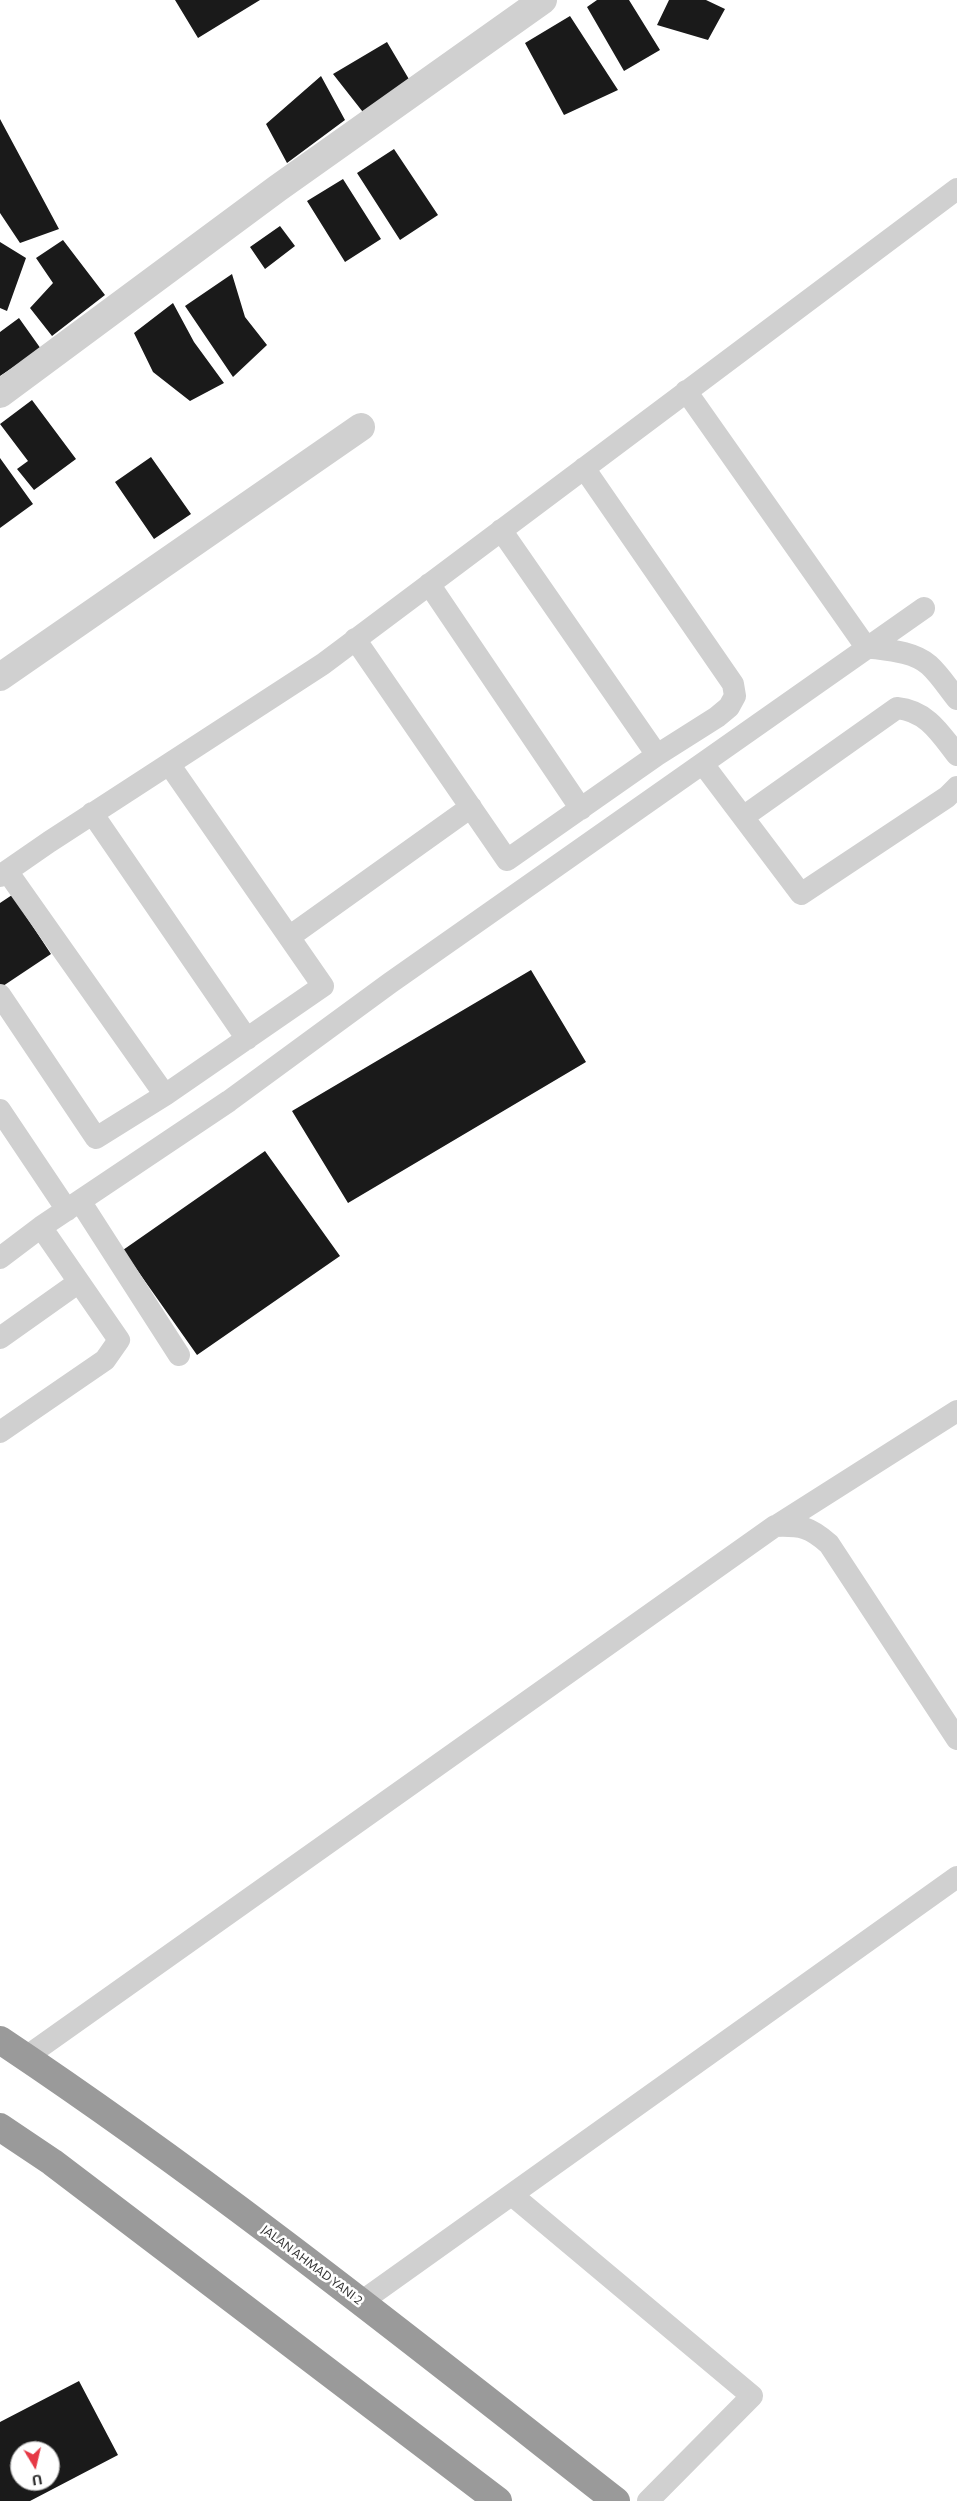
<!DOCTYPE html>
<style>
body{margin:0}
#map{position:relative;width:957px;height:2501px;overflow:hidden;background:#fff;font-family:Commissioner,sans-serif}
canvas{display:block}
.north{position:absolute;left:10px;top:2441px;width:50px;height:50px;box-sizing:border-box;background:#fff;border:1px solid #adadad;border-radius:50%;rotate:171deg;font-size:14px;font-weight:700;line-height:20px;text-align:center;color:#333}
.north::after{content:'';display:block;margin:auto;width:18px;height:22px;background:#e63946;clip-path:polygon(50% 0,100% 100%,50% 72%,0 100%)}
</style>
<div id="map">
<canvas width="957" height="2501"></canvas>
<div class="north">U</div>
</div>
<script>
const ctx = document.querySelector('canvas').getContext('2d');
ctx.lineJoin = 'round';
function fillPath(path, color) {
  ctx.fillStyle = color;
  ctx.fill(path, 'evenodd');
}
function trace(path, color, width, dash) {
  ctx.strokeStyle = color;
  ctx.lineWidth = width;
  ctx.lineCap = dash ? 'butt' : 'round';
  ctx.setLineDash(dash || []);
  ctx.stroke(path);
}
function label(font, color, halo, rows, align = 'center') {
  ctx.font = font + ' Commissioner,sans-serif';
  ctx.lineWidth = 5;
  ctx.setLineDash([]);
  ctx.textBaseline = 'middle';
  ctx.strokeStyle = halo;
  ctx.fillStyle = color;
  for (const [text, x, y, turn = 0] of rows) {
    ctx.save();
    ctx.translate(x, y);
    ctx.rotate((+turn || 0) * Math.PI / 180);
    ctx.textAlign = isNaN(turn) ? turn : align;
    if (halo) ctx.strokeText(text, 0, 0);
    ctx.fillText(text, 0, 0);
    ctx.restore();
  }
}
fillPath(new Path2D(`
 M175 0H260L198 38Z
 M597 0H629L660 50 624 71 587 7Z
 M669 0H706L725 9 708 40 657 25Z
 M570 16 618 90 564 115 525 43Z
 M387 42 413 86 366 116 333 74Z
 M321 76 345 120 287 163 266 124Z
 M0 119 59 229 20 243 0 213Z
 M394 149 438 215 400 240 357 173Z
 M343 179 381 239 345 262 307 201Z
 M280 226 295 246 265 269 250 247Z
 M63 240 105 295 52 336 30 308 53 283 36 258Z
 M0 242 26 258 7 311 0 308Z
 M232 274 245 317 267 345 233 377 185 306Z
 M173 303 194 342 224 383 190 401 153 372 134 333Z
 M19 318 41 349 0 376V332Z
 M32 400 76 459 34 490 17 469 28 461 0 424Z
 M151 457 191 514 154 539 115 482Z
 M0 458 33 504 0 528Z
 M12 895 51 954 0 988V903Z
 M531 970 586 1062 348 1203 292 1111Z
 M265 1151 340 1256 197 1355 123 1250Z
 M79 2381 118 2455 30 2501H0V2422ZM20 2451H50V2481H20Z`), '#1a1a1a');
trace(new Path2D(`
 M686 391 866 647C886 650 913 651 929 665 940 675 948 688 957 699
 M501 530 657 755
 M429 584 581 809
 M355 639 507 860 657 755 717 717 729 707 735 696 733 684 584 468
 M703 764 801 894 947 797 957 787
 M92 813 247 1039
 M743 817 897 708C927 711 940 733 957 755
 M7 871 165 1095
 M0 876 49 842 323 664 957 189
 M289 937 471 807
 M0 995 96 1138 165 1095 323 986 169 764
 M0 1110 67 1210
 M80 1201 179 1355
 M0 1258 41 1227 229 1101 390 983 924 608
 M0 1338 79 1282
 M0 1432 105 1360 119 1340 41 1227
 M776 1526 957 1411
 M26 2057 775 1526C801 1525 810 1527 829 1544L957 1739
 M512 2195 752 2396 648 2501
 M361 2302 957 1877`), '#d0d0d0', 22);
trace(new Path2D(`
 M0 394 278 188 543 0
 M0 677 361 427`), '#d0d0d0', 28);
trace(new Path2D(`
 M0 2040C213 2182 414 2343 616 2501
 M0 2127 52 2162 498 2501`), '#9a9a9a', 28);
label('12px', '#333', '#fff', [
 ["JALAN AHMAD YANI 2",312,2265,37]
]);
</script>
